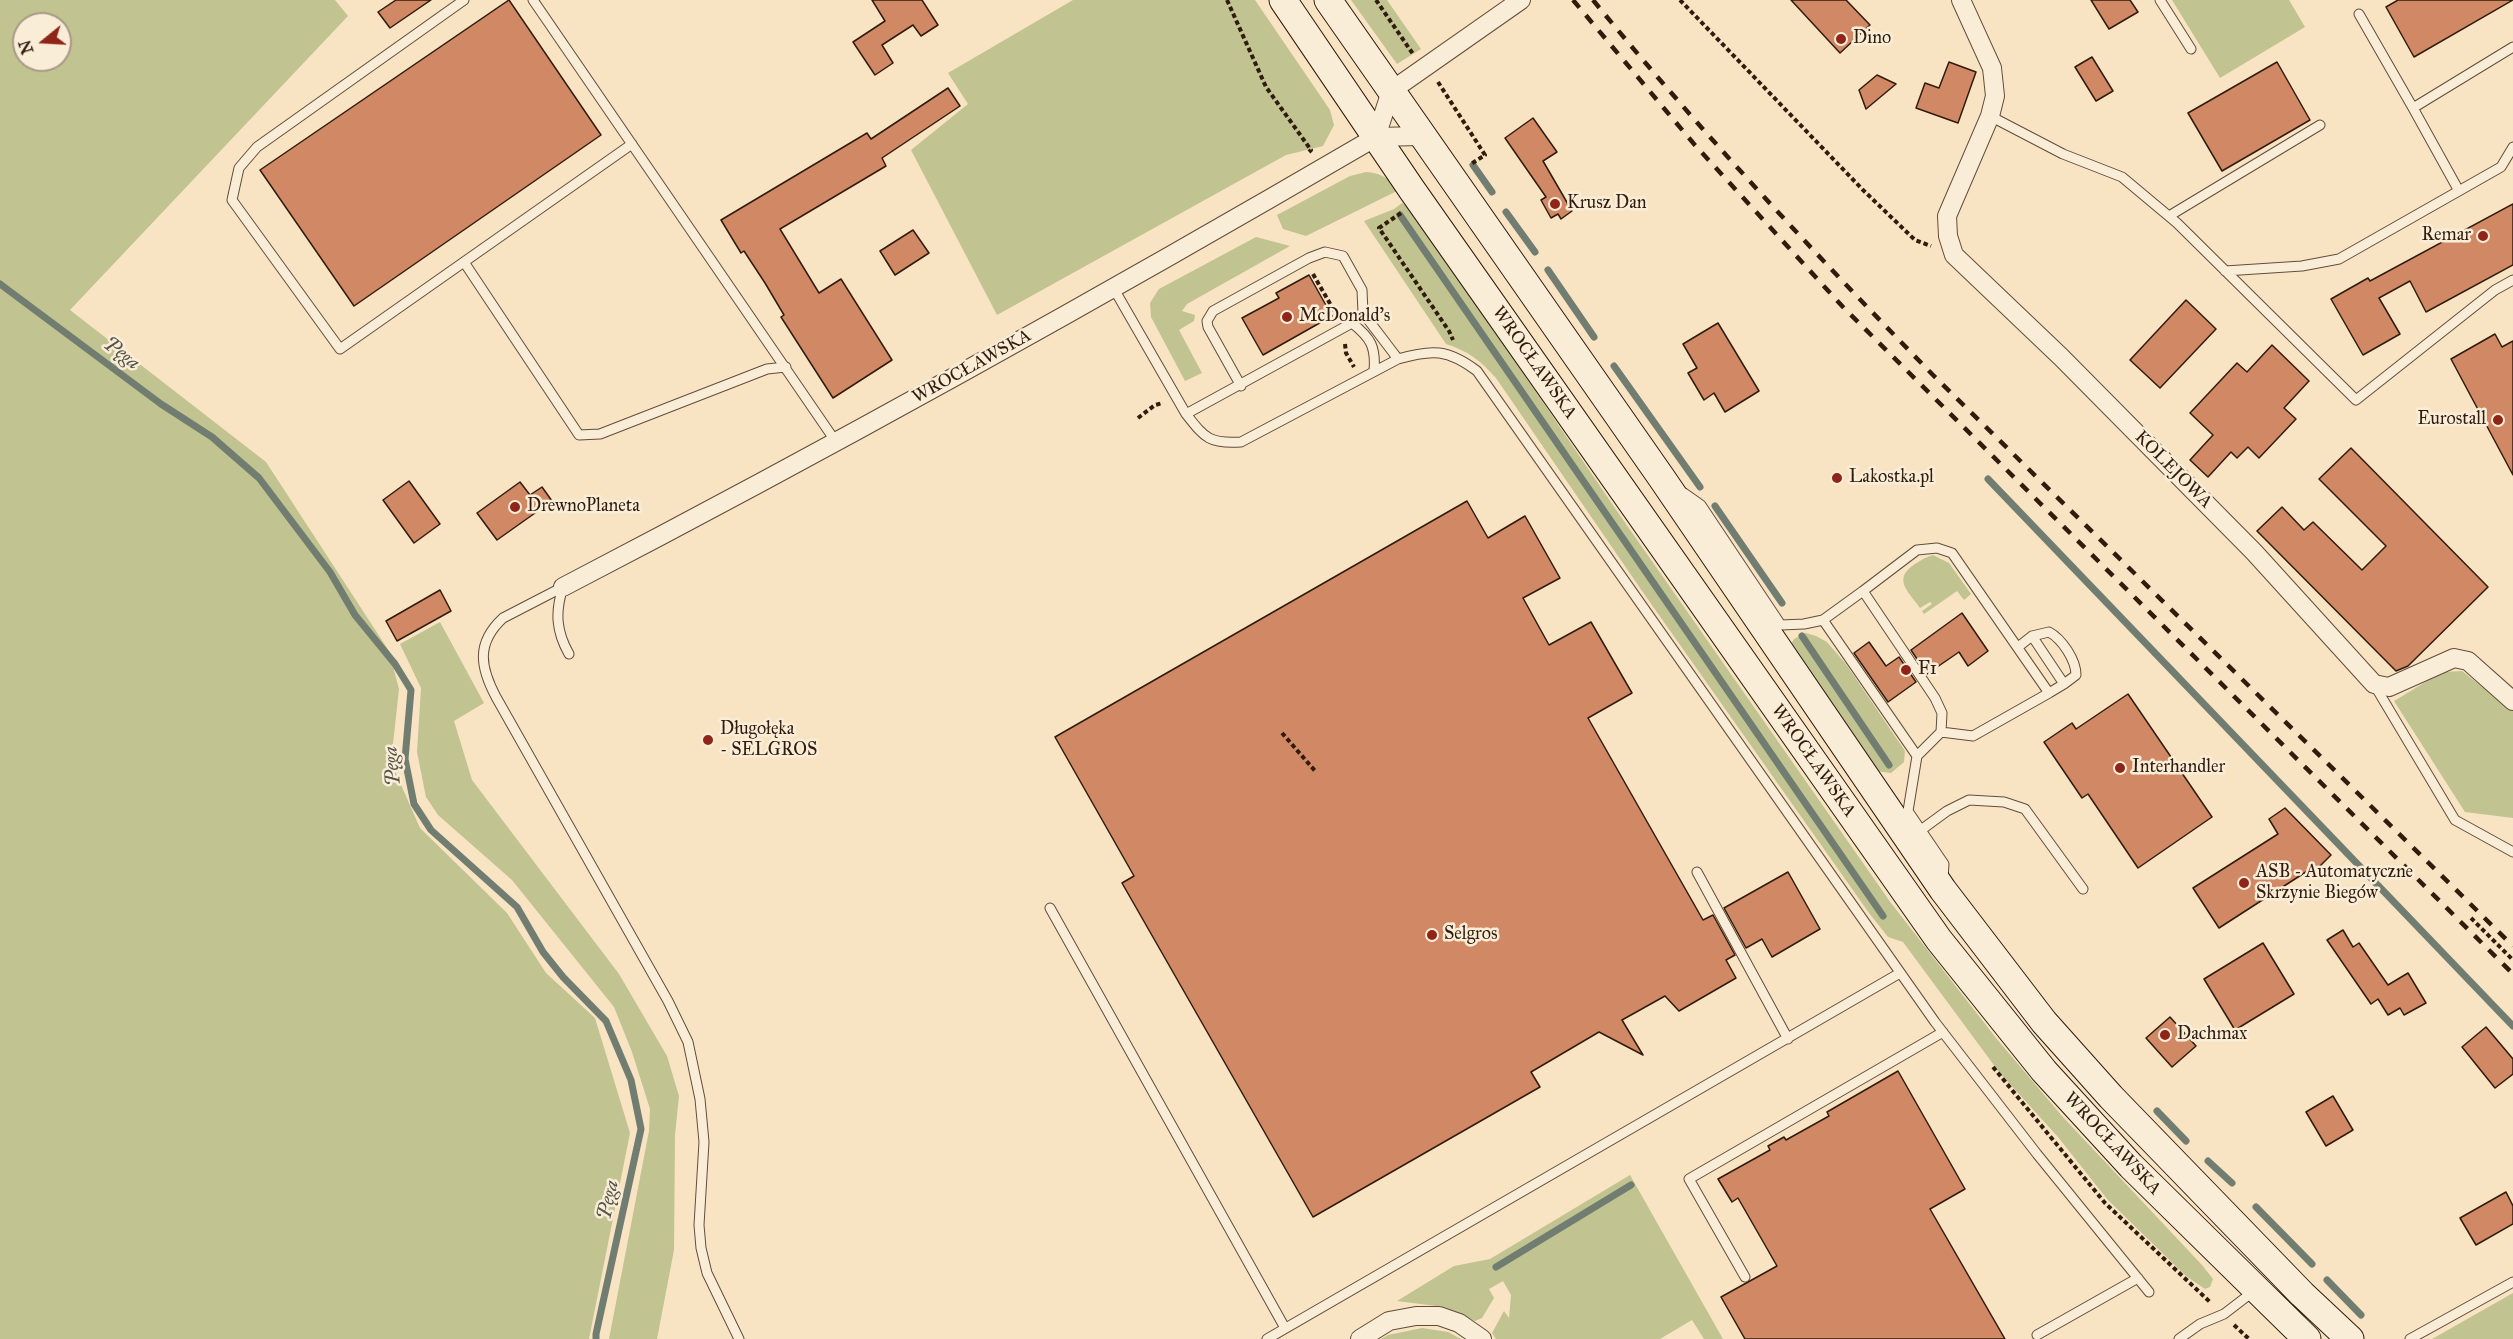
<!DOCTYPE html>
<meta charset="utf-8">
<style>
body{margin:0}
#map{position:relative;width:2513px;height:1339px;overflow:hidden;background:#f8e4c3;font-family:"IM FELL Great Primer",serif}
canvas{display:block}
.north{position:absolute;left:12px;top:12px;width:60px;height:60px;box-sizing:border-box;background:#faedd8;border:2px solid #a99987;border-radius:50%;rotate:252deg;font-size:16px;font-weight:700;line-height:24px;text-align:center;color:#301b0d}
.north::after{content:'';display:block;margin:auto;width:21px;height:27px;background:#8f2418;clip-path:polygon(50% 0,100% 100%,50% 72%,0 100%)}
</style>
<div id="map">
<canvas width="2513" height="1339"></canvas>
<div class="north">N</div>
</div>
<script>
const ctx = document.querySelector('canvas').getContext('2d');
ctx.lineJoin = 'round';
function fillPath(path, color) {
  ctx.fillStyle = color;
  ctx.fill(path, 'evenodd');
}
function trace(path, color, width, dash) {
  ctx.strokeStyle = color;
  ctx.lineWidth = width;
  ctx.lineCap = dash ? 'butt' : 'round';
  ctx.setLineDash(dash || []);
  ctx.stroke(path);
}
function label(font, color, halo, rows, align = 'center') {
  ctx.font = font + ' "IM FELL Great Primer",serif';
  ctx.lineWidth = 5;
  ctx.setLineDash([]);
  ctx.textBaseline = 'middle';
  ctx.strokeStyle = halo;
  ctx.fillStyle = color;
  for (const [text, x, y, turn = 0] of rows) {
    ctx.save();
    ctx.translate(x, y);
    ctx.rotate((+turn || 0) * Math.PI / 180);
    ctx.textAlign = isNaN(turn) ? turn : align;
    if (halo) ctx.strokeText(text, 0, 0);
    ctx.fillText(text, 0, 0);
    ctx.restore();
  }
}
fillPath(new Path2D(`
 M0 0H335L348 16 70 310 266 462 389 651 399 689 391 762 420 828 507 913 546 973 595 1018 630 1133 589 1339H0ZM24 24H60V60H24Z
 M1073 0H1255L1330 110 1334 125 1323 146 1286 155 997 315 911 150 968 104 948 73Z
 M1351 0H1387L1421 49 1397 64Z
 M2172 0H2289L2305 27 2220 78Z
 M1366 172C1381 173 1389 178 1399 190L1306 236 1283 229 1277 215 1350 176Z
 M1402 203 1410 207 1619 514 1891 903 1996 1038 2062 1116 2202 1265 2213 1279 2210 1287 2205 1289 2186 1276 2107 1199 2058 1137 1999 1072 1903 942 1888 937 1869 913 1642 591 1496 378C1481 361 1468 351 1446 344L1364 221 1394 209Z
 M1256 237 1290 246 1187 304 1182 311 1195 315 1194 321 1179 330 1202 373 1185 381 1151 317 1150 303 1159 289Z
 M1933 555 1949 563 1971 594 1964 600 1957 591 1924 614 1922 611 1932 604 1930 602 1920 608C1908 591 1892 579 1915 564 1921 560 1926 557 1933 555Z
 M440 622 484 703 454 721 472 780 619 974 667 1056 679 1096 675 1135 674 1250 657 1339H609L649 1131 650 1109 632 1052 614 1007 512 880 438 815 426 797 417 752 421 688 400 644Z
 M1806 633 1816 636 1827 642 1846 664 1905 751 1904 762 1891 773 1876 771 1789 648 1794 639Z
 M2462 671 2513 711V818L2465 812 2394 701 2442 672Z
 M1630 1175 1723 1339H1704L1692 1320 1660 1339H1496L1492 1333 1504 1311 1509 1318 1511 1295 1503 1281 1489 1289 1494 1298 1482 1318 1475 1321 1444 1307 1397 1301 1454 1266 1490 1259Z
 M2513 1293V1339H2432Z
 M1422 1328 1448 1332 1461 1339H1381L1388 1335Z`), '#c1c391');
trace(new Path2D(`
 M1473 165 1492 192
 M1506 212 1535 252
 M1400 215 1883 916
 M1548 270 1594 337
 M0 284 161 404 212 437 259 478 330 572 355 615 395 664 411 690 405 759 414 804 431 830 517 907 543 952 563 977 606 1021 631 1080 641 1129 596 1334V1339
 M1614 366 1700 487
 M1988 479 2513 1026
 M1715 506 1782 603
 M1802 636 1889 765
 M2157 1111 2186 1141
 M2208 1161 2232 1183
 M2256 1207 2312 1264
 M1496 1267 1631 1185
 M2327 1280 2361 1315`), '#717d71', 7);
const building = new Path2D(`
 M396 0H431L390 28 378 12Z
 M509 0 601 135 354 306 260 170Z
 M872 0H922L938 25 921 36 913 25 882 45 893 63 875 75 853 42 885 21Z
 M1791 0H1846L1870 25 1840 53Z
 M2091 0H2130L2138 12 2109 29Z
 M2398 0H2513L2414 57 2386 7Z
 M2092 57 2113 91 2096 101 2075 67Z
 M1949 62 1976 72 1958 123 1916 108 1925 83 1939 88Z
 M2277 62 2310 120 2222 171 2188 113Z
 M1877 75 1896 84 1866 109 1859 90Z
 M948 88 960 106 882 158 886 166 780 229 819 293 841 279 892 360 833 398 781 317 784 315 765 283 744 251 741 253 721 220 867 133 871 139Z
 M1533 118 1557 152 1543 161 1572 211 1561 219 1558 214 1551 218 1541 200 1546 197 1505 138Z
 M2513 204V265L2426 312 2410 281 2379 298 2400 334 2363 355 2331 299 2368 278 2370 281Z
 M913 230 929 253 895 275 880 251Z
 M1309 275 1332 316 1263 355 1242 318 1279 298 1276 293Z
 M2186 300 2216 329 2160 388 2130 360Z
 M1718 323 1759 391 1725 412 1714 393 1704 400 1688 373 1697 368 1683 344Z
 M2495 334 2502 347 2513 341V475L2451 359Z
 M2272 345 2309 381 2284 408 2296 419 2259 458 2248 447 2237 458 2231 452 2208 477 2190 460 2213 435 2190 413 2237 363 2247 372Z
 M2351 448 2488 587 2408 666 2396 671 2257 531 2282 507 2304 530 2313 522 2362 570 2386 546 2319 479Z
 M409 481 440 524 414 543 383 500Z
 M520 482 530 495 542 487 552 501 497 540 477 513Z
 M1467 501 1488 538 1525 516 1560 578 1523 598 1549 645 1591 622 1632 693 1588 718 1703 920 1713 915 1735 955 1726 960 1736 978 1679 1011 1665 996 1622 1020 1643 1055 1599 1032 1531 1072 1540 1087 1313 1217 1122 883 1134 876 1055 737Z
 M440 590 451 611 397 641 386 621Z
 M1962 613 1988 651 1968 666 1959 652 1927 674 1911 650Z
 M1869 642 1886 666 1899 657 1916 682 1888 702 1854 653Z
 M2128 694 2212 817 2138 868 2088 794 2082 798 2044 742 2072 723 2076 729Z
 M2285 808 2331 855 2315 871 2312 868 2219 928 2193 888 2278 834 2269 819Z
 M1788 872 1820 929 1772 957 1762 939 1746 948 1724 908Z
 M2343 930 2353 947 2359 943 2388 985 2408 973 2426 1003 2404 1015 2400 1008 2388 1015 2378 999 2371 1004 2327 940Z
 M2263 943 2294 994 2235 1030 2204 979Z
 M2170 1017 2196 1046 2172 1067 2146 1038Z
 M2486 1027 2513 1059V1074L2495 1088 2462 1047Z
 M1898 1071 1965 1189 1930 1209 2005 1339H1745L1721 1297 1777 1266 1738 1198 1732 1202 1718 1179 1770 1150 1768 1146 1784 1137 1786 1140 1829 1116 1827 1112Z
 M2333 1096 2353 1130 2326 1146 2306 1112Z
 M2506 1192 2513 1206V1224L2476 1245 2460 1218Z`);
fillPath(building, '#d18965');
trace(building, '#301b0d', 1.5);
const service = new Path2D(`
 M464 0 257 147 239 168 232 200 340 349 632 144
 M533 0 836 442
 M2160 0 2191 49
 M2359 14 2413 108
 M1990 116 2063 154 2122 177 2177 223 2356 400 2495 290 2513 280
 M2459 191 2413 108 2513 47
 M2169 216 2320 125
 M464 262 579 435 600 434 767 369 786 367
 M2225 271 2302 266 2339 259 2501 167 2513 147
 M1114 289 1186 414 1352 323 1363 313 1362 290 1343 256 1325 252 1309 258 1213 311 1207 321 1208 327 1241 386
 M1363 313 1398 359
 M1352 323C1371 338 1376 347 1374 371
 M1186 414C1205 438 1209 444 1241 442L1398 359C1432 349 1448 349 1477 371L1935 1022 2037 1154 2149 1292
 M1684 493 1701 505 1781 625 1804 624 1823 620 1917 756 1908 811 1944 864 1943 878
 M563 587 503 618C476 643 480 667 496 697L668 1001 688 1042 700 1099 704 1142 699 1225 701 1248 707 1273 739 1339
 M563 587C555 612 556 631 569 654
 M1863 591 1917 550 1937 548 1952 553 2049 693 1973 736 1941 732
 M1823 620 1863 591 1935 698 1942 713 1941 732 1917 756
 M2032 636 2049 632C2062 639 2076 660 2076 675L2064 684
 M2018 647 2032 636 2064 684 2049 693
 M2375 686 2455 820 2513 852
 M1921 830 1947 811 1969 800 2004 802 2025 809 2083 889
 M1697 872 1788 1039
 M1050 908 1285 1328
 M1745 1277 1689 1179 1943 1032
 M2037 1335 2138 1278
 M1267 1339 1900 973
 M2179 1339 2200 1324 2224 1314 2254 1291
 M2410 1339 2513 1282`);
const minor = new Path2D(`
 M1961 0 1992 68 1995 96 1990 116 1947 216 1948 236 1954 255 2061 357 2254 552 2374 684 2389 687 2454 658 2468 661 2513 701
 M1376 137 1391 91 1521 0
 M563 587C838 444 1109 293 1376 137L1422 136
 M1360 1339 1389 1321 1416 1316H1439L1459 1323 1482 1339`);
const secondary = new Path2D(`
 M1283 0 1412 190 1939 940 2044 1071 2131 1166 2307 1339
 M1328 0 1661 477 1943 890 2044 1022 2111 1097 2302 1294 2350 1339`);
trace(service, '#624d3a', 11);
trace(minor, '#624d3a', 20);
trace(secondary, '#301b0d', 29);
trace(new Path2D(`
 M1227 0 1266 87 1311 150 1309 152
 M1376 0 1413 54
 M1680 0 1863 190 1915 240 1931 246
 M1438 82 1485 155 1471 164
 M1401 213 1379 228 1449 331 1453 340
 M1313 274 1336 314
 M1345 344 1346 353 1354 367
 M1138 418 1155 405 1163 403
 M1282 733 1316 772
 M2471 918 2513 960
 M1993 1067 2105 1203 2211 1303
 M2234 1325 2249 1339`), '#301b0d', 4, [4.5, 3]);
trace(service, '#faedd8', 9);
trace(minor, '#faedd8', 18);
trace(secondary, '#faedd8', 27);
trace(new Path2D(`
 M1573 0 1694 144 1843 307 2513 974
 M1593 0C1700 131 1815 254 1933 375L2513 946`), '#301b0d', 4.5, [10, 10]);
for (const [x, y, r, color] of [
 [1841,39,6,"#8f2418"],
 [1555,204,6,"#8f2418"],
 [2483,236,6,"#8f2418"],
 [1287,317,6,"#8f2418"],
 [2498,420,6,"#8f2418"],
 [1837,478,6,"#8f2418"],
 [515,507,6,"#8f2418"],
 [1906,670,6,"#8f2418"],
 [708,740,6,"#8f2418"],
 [2120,768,6,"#8f2418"],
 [2244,883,6,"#8f2418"],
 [1432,935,6,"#8f2418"],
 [2165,1035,6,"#8f2418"]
]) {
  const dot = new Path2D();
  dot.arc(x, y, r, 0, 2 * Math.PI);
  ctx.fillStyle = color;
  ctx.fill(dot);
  trace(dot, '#faedd8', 2);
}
label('18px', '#301b0d', '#faedd8', [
 ["Dino",1853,39],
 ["Krusz Dan",1567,204],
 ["Remar",2471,236,"right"],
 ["McDonald's",1299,317],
 ["Eurostall",2486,420,"right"],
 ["Lakostka.pl",1849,478],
 ["DrewnoPlaneta",527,507],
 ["F1",1918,670],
 ["Długołęka",720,730],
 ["- SELGROS",720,751],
 ["Interhandler",2132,768],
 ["ASB - Automatyczne",2256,873],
 ["Skrzynie Biegów",2256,894],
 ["Selgros",1444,935],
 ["Dachmax",2177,1035]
], 'left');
label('18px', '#301b0d', '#faedd8', [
 ["WROCŁAWSKA",1534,363,55],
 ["WROCŁAWSKA",972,367,-29],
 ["KOLEJOWA",2173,470,45],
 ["WROCŁAWSKA",1813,761,55],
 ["WROCŁAWSKA",2112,1144,47]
]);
label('italic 20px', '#565447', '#faedd8', [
 ["Pęga",121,354,37],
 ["Pęga",393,766,-95],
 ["Pęga",609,1200,-78]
]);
</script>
